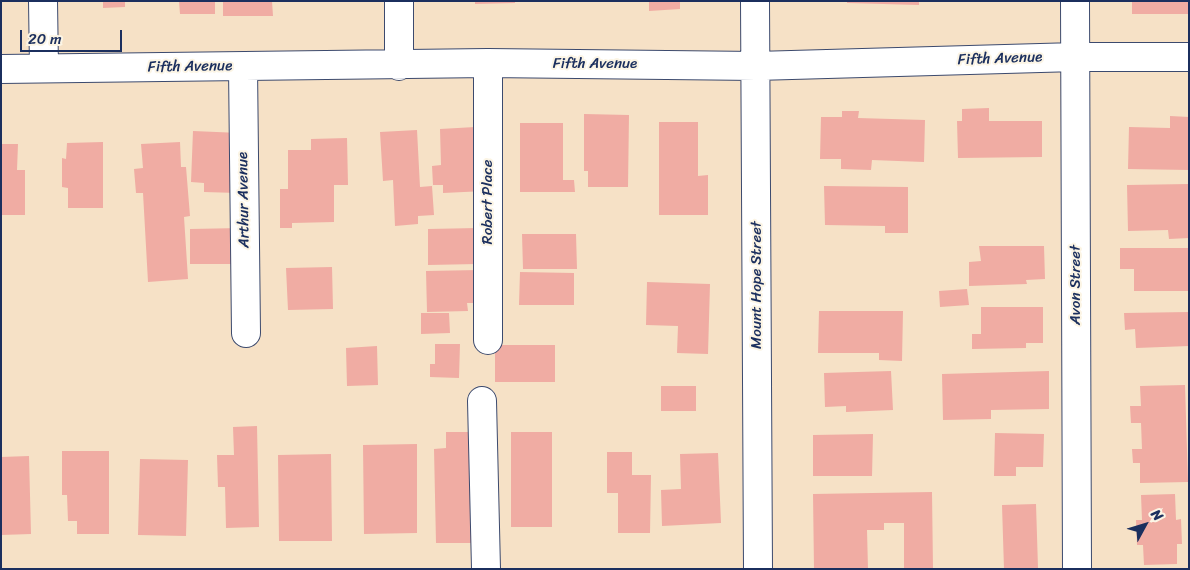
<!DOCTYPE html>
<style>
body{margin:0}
#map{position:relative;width:1190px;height:570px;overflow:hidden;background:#f6e1c6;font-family:Sriracha,sans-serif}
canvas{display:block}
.frame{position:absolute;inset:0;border:2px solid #1b2f5e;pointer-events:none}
.north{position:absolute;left:1120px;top:500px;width:50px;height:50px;-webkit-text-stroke:4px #fcf5e5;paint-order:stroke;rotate:51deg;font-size:14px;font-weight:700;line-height:20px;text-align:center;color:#1b2f5e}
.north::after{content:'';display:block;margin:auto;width:18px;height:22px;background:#1b2f5e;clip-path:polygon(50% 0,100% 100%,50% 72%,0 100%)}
.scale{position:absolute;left:20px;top:30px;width:102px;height:22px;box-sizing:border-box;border:2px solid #1b2f5e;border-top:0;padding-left:6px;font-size:15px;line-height:18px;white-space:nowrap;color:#1b2f5e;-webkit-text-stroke:4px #fcf5e5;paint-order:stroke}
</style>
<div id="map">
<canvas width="1190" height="570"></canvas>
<div class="frame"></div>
<div class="north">N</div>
<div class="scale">20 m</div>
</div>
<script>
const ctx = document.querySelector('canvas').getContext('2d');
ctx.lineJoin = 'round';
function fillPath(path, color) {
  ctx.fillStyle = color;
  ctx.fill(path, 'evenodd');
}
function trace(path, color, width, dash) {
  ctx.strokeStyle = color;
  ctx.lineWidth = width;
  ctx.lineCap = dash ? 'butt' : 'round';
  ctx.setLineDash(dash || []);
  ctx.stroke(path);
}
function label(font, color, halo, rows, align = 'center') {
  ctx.font = font + ' Sriracha,sans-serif';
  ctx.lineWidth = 4;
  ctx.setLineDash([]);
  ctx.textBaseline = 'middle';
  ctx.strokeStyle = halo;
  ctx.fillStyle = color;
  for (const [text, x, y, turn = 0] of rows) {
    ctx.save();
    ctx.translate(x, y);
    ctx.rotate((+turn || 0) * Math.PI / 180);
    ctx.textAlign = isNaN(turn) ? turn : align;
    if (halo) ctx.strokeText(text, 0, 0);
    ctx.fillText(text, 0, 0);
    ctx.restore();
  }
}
fillPath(new Path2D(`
 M103 1H125V7L103 8Z
 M179 1H215V14H180Z
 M223 1H272L273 16H223Z
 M475 1H515V3L475 4Z
 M649 1H680V9L649 11Z
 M847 1H919V5L847 3Z
 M1132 1H1189V14H1132Z
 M989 108V121H1042V157L958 158 957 121H962V109Z
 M842 111H859L858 118 925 120 924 162 872 160 871 170 841 169V159H820L821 117H842Z
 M584 114 629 115 628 187H588V171H584Z
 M1170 116 1189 117V170L1128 169 1129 127 1170 128Z
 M659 122H698V176L708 175V215H659Z
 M520 123H563V180H574L575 192H520Z
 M475 127 485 191 443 193V185H433L432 166 441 165 440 129Z
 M417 130 420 187 432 186 434 215 418 216V224L395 226 393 180 383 181 380 132Z
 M193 131 240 133 238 193 204 192V183L191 182Z
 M347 138 348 185H334V222L292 223V228H280V189H288V150H311V139Z
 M103 142V208H68V188L62 187V158L66 159 67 143Z
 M180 142 181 167H186L190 216 184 217 188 279 148 282 143 193H136L134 169 143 168 141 144Z
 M1 144H18L17 170H25V215H1Z
 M1189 184V238L1169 239 1168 230 1128 231 1127 185Z
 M824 186 908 187V233H885V226L825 225Z
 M241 228V264H190V229Z
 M477 228V264L428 265V229Z
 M522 234H576L577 269H523Z
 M979 246H1044L1045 279 1026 280 1027 284 969 286V262L981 261Z
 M1120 248H1189V291H1134V269H1120Z
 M332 267 333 309 288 310 286 268Z
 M479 270 480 303H467L468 311 427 312 426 271Z
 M520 272 574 273V305H519Z
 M647 282 710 284 708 354 677 353 678 326 646 325Z
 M967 289 969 305 940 307 939 291Z
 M981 307H1043V343H1026V348L972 349V334H981Z
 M819 311H903L902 361 879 360V353H818Z
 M1189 312V346L1136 348 1135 329 1125 330 1124 313Z
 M421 313H449L450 333 421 334Z
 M435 344H460L459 378 430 377V364H435Z
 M495 345H555V382H495Z
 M377 346 378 385 347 386 346 348Z
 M891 371 893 410 846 412V406L825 407 824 373Z
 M1049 371V409L991 410V419L943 420 942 374Z
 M1185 385 1188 482 1140 483V463H1133L1132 449H1142L1141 423H1131L1130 406H1141L1140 386Z
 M661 386H696V411H661Z
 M257 426 259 527 226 528 225 487H218L217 455H234L233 427Z
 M446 432H475L474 543H436L434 449 446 448Z
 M511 432H552V527H511Z
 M995 433 1044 434 1043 467H1016V476H994Z
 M873 434 872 476H813V435Z
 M417 444V533L364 534 363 445Z
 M62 451H109V534H77V521H68L67 495H62Z
 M607 452H632V475H651L650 533H618V493H607Z
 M718 453 721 523 662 526 661 490 681 489 680 454Z
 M331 454 332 541H279L278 455Z
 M29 456 31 534 1 535V457Z
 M140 459 188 460 186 536 138 535Z
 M932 492 933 569H904V523H884V530H867L868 569H814L813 494Z
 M1175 494 1176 520 1181 519 1182 544H1177V564L1144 565 1143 545H1137L1136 520H1142L1141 495Z
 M1036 504 1038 568 1004 569 1002 505Z`), '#f0aca3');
const minor = new Path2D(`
 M43 1 44 68
 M399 1V66
 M755 1 758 569
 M1075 1 1077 569
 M488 63V340
 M243 67 246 333
 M1 69 488 63 756 66 1076 57H1189
 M482 401 486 569`);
trace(minor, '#3c4a6e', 30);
trace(minor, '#fff', 28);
label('15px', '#1b2f5e', '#fcf5e5', [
 ["Fifth Avenue",1000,59,-2],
 ["Fifth Avenue",595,64],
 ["Fifth Avenue",190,67,-1],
 ["Arthur Avenue",244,200,-91],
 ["Robert Place",488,202,-90],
 ["Mount Hope Street",757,285,-90],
 ["Avon Street",1076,285,-90]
]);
</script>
